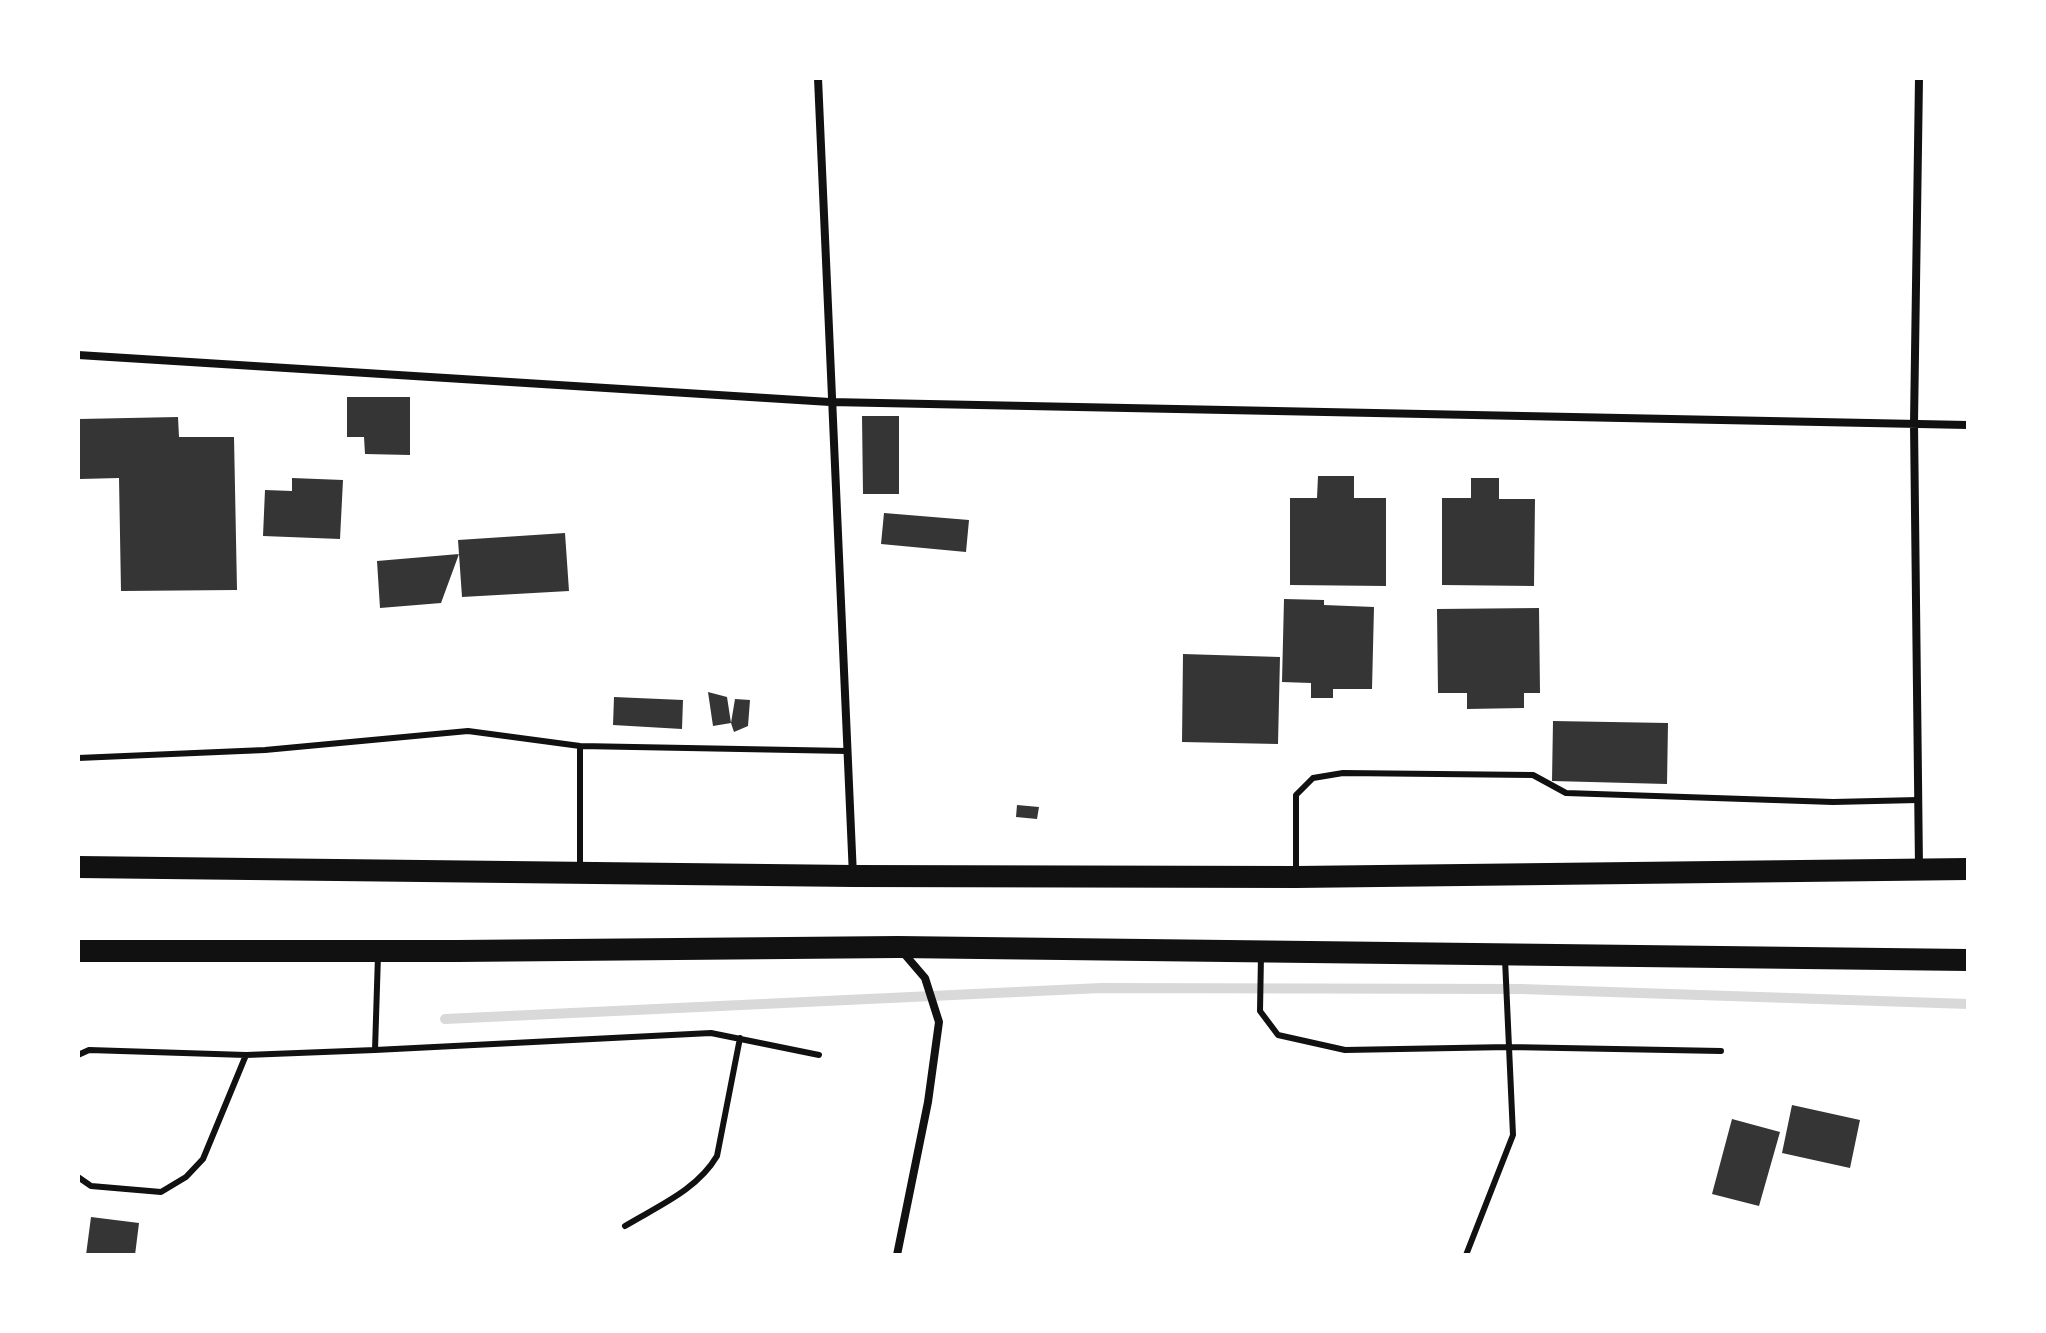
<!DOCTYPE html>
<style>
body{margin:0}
#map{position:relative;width:2046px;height:1333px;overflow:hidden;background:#fff;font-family:"DM Sans",sans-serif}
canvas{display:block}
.frame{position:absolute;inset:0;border:80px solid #fff;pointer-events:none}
</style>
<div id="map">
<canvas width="2046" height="1333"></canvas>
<div class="frame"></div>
</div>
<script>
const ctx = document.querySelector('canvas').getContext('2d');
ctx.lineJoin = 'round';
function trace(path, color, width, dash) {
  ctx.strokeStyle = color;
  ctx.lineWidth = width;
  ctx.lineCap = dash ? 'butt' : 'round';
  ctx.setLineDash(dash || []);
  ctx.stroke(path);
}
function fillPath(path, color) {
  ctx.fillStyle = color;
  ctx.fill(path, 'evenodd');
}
trace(new Path2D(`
 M445 1019 1101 988 1521 989 1968 1004`), '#d9d9d9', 10);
fillPath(new Path2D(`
 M347 397H410V455L365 454 364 437H347Z
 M862 416H899V494H863Z
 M178 417 179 437H234L237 590 121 591 119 478 80 479 79 419Z
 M1318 476H1354V498H1386V586L1290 585V498H1317Z
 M292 478 343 480 340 539 263 536 265 490 292 491Z
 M1471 478H1499V499H1535L1534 586 1442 585V498H1471Z
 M884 513 969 520 966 552 881 544Z
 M565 533 569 591 462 597 458 540Z
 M459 554 441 603 380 608 377 561Z
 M1284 599 1324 600V605L1374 607 1372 689H1333V698H1311V683L1282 682Z
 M1539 608 1540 693H1524V708L1467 709V693H1438L1437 609Z
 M1183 654 1280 657 1278 744 1182 742Z
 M708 692 727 697 731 723 713 726Z
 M614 697 683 700 682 729 613 725Z
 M735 699 750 700 748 726 734 732 731 723Z
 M1553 721 1668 723 1667 784 1552 781Z
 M1017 805 1039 807 1037 819 1016 817Z
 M1792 1105 1860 1120 1850 1168 1782 1153Z
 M1732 1119 1780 1132 1759 1206 1712 1194Z
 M91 1217 139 1223 135 1255H86Z`), '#353535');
trace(new Path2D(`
 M580 746V870
 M78 758 265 750 468 731 580 746 847 751
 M1296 873V795L1313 778 1343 773 1533 775 1566 793 1833 802 1918 800
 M1261 955 1260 1011 1278 1035 1345 1050 1509 1047 1721 1051
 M375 1050 711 1033 819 1055
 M78 1055 89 1050 246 1055 375 1050 378 955
 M78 1177 91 1186 161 1192 186 1177 203 1159 246 1055
 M625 1226C658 1206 697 1190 717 1156L740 1038
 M1466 1255 1513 1135 1505 959`), '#111', 6);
trace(new Path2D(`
 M818 78 853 876
 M1919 78 1914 423 1919 868
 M78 355 830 402 1968 425
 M897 1255 928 1102 939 1022 925 978 901 950`), '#111', 8);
trace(new Path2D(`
 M78 867 853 876 1296 877 1968 869
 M78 951H457L898 947 1968 960`), '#111', 22);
</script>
